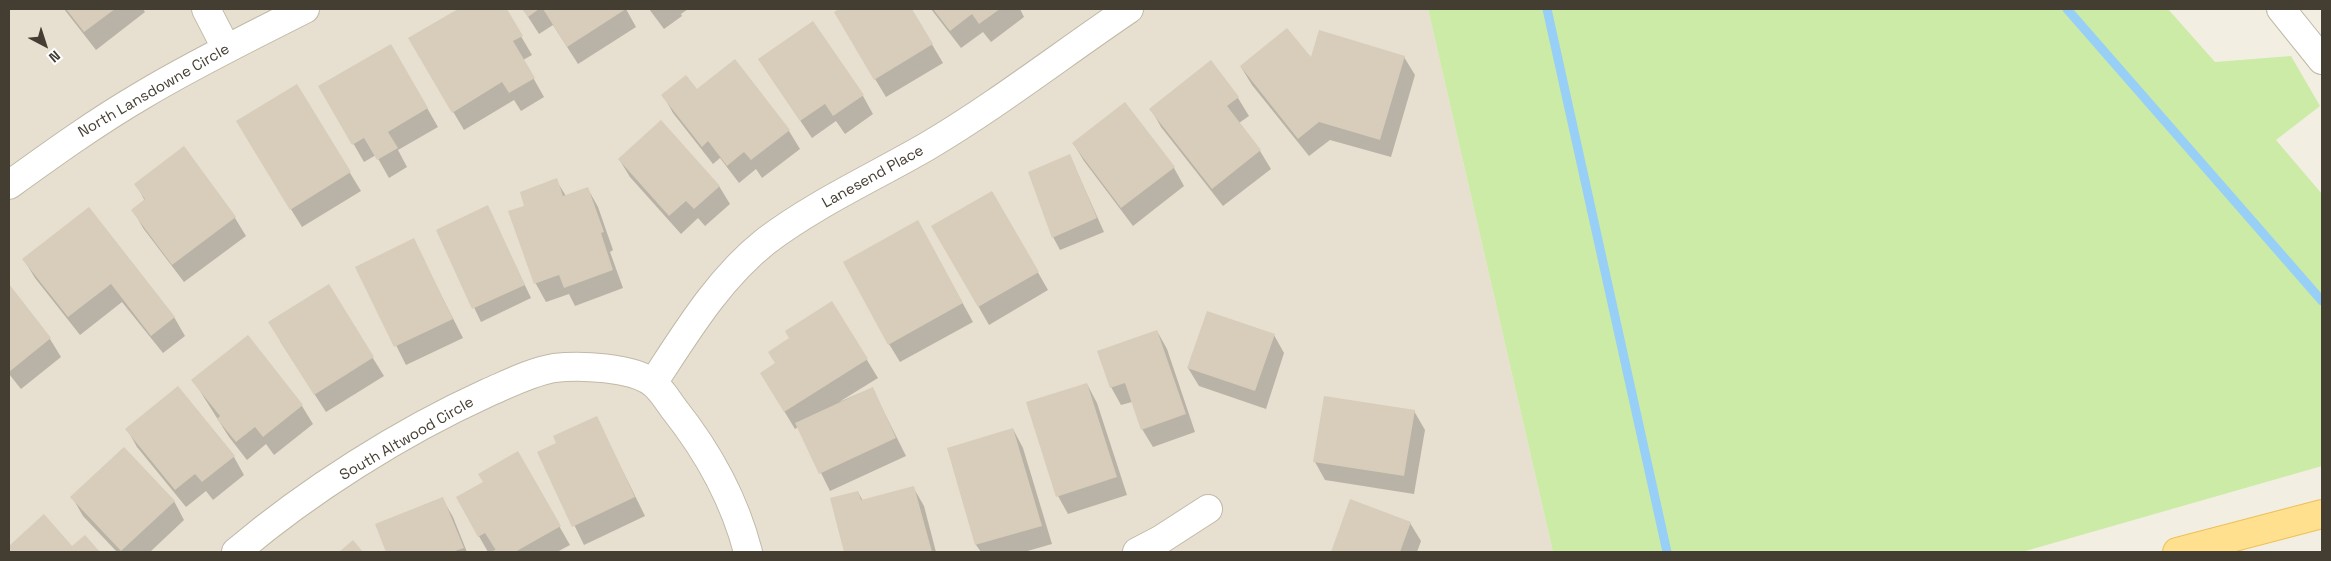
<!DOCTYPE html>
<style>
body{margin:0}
#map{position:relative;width:2331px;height:561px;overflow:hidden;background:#f3eee2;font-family:"Space Grotesk",sans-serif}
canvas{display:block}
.frame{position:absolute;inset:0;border:10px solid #443d32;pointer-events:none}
.north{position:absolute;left:20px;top:20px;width:50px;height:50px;-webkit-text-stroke:4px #fff;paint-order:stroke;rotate:140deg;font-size:14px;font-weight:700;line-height:20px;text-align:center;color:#443d32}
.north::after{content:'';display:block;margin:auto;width:18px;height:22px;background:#443d32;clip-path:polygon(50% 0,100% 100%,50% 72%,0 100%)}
</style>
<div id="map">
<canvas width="2331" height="561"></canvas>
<div class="frame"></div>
<div class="north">N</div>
</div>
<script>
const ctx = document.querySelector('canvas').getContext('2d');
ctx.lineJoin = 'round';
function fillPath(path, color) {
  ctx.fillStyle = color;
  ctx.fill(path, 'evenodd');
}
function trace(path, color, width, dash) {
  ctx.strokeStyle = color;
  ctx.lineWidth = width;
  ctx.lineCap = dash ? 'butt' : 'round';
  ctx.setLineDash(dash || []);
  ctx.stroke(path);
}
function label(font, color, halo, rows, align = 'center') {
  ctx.font = font + ' "Space Grotesk",sans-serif';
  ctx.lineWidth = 5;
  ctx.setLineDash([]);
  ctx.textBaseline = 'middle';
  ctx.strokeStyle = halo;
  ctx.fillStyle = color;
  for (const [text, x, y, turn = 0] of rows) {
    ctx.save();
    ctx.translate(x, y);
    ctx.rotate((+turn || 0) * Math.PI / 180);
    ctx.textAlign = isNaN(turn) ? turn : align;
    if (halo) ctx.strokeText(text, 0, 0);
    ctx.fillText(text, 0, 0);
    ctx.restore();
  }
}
fillPath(new Path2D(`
 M9 9H1428L1553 552H9Z`), '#e7e0d0');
fillPath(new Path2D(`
 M1428 9H2168L2215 62 2291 56 2320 106 2276 140 2322 194V466L2022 552H1553Z`), '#cceba7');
fillPath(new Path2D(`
 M64 9H143L145 12 96 50Z
 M460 9H505L532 55 523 60 544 97 521 111 514 100 464 130 410 39Z
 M523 9H626L636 27 578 64 553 25 539 34Z
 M649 9H688L681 14 682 16 664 29Z
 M842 9H911L943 63 886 97 835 13Z
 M931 9H1020L1024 17 991 42 983 32 961 48Z
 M391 45 438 127 398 150 407 167 389 178 376 155 364 162 320 86Z
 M1404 57 1415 75 1391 157 1330 140 1309 156 1252 85 1241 67 1312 60Z
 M759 60 863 96 873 114 845 134 836 121 812 138Z
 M734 61 789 131 800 149 762 178 756 169 739 183 720 158 713 164 673 113 663 95 696 91Z
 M297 86 361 191 302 227 248 140Z
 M1238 98 1249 116 1239 123 1260 151 1271 169 1223 206 1161 127 1151 109Z
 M1125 104 1174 168 1184 186 1133 226 1084 161 1073 143Z
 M184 148 235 218 246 236 184 282 143 228 133 210 145 201 136 184Z
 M1070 156 1104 232 1060 250 1053 237Z
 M619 159 719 186 730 204 705 226 698 218 681 234 630 177Z
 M556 180 566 196 588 189 598 207 613 250 610 252 623 288 575 306 569 294 546 302 536 284 510 212 526 206Z
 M992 192 1048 290 989 325 933 227Z
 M487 206 531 298 481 322 437 230Z
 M89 209 174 317 185 336 163 353 122 302 80 335 35 278 24 260Z
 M413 240 463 338 406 365 357 268Z
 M928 240 973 322 900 362 889 344Z
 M9 286 50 339 61 357 21 389 9 374Z
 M328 286 384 376 326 412 280 341Z
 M832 303 878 378 839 402 872 388 906 456 830 491 798 427 795 429 772 391 776 364Z
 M1157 331 1167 349 1195 432 1153 447 1142 429 1132 402 1121 405 1111 387Z
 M1274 335 1284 353 1266 409 1199 386 1188 368Z
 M248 337 302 406 313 424 274 455 266 444 247 460 229 437 193 380Z
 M1087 384 1097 403 1127 495 1068 514 1058 496Z
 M1414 411 1425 430 1414 494 1325 480 1315 462Z
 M596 417 645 516 584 545 539 453 557 444Z
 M127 429 234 457 244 475 213 500 206 491 186 507 137 447Z
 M1013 429 1023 448 1052 544 1024 552H981L976 545 948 449Z
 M517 453 570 545 557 552H498L497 550 488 552 457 498 485 482Z
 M913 487 924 506 936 552H845L831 499 858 492 863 501Z
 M72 497 174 501 184 520 150 552H117L83 516Z
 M442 498 453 517 467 552H387L376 525Z
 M1351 501 1410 523 1421 541 1417 552H1332Z
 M44 516 72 548 85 537 98 552H9V548Z`), '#0003');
trace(new Path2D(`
 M1547 9 1667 552
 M2067 9 2322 301`), '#98cff6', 9);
fillPath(new Path2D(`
 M66 9H115L84 32Z
 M458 9H507L523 36 513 41 535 78 509 93 502 82 452 113 408 38Z
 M522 9H539L528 17Z
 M543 9H626L567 47Z
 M839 9H912L933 44 874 80 834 12Z
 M933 9H1000L979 24 972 14 950 31Z
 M813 21 864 95 833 116 825 104 800 121 758 59Z
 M1287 28 1311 57 1319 30 1405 56 1380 140 1319 122 1298 139 1240 66Z
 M391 44 428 108 388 132 398 148 377 160 364 138 352 145 318 86Z
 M735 59 790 130 751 160 744 152 727 166 708 141 702 147 661 95 686 75 697 89Z
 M1211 60 1239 97 1227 106 1261 150 1212 189 1149 109Z
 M297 84 351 172 290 210 236 121Z
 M1125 102 1175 167 1121 208 1072 143Z
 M661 120 720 186 694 209 686 201 669 216 618 159Z
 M184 146 236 217 172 265 131 210 145 199 134 184Z
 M1070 154 1097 218 1052 238 1028 172Z
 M557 178 563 196 588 187 604 232 601 233 613 270 564 288 559 275 534 284 508 211 524 206 520 192Z
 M992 191 1039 272 978 307 931 226Z
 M488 205 525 285 472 309 436 230Z
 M89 207 175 317 151 336 111 284 68 317 22 259Z
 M918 220 963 303 888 345 843 262Z
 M414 238 453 319 394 347 355 267Z
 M9 284 51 338 9 372Z
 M329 284 374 357 314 395 268 322Z
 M832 301 868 359 784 412 760 373 775 363 768 352 789 338 785 331Z
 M1207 311 1275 334 1255 391 1187 368Z
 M1157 330 1186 414 1141 430 1125 383 1110 388 1097 351Z
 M248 335 303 405 263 437 255 427 236 442 217 419 220 416 191 380Z
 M1087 383 1117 477 1056 497 1026 402Z
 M178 386 235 456 202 482 195 474 175 490 125 429Z
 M873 387 896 438 819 474 795 423Z
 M1324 396 1415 410 1404 476 1313 462Z
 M597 416 635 497 572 527 537 452 556 443 553 436Z
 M1013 428 1042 526 975 545 947 448Z
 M124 447 175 501 121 551 70 497Z
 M518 451 561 526 515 552H497L485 533 478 537 456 497 483 482 478 474Z
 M914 486 932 552H844L830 498 858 491 861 500Z
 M443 497 464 548 452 552H386L375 524Z
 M1350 499 1411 522 1400 552H1331Z
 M44 514 72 546 85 535 100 552H9V546Z
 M353 540 363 552H339Z`), '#d8ccba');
const minor = new Path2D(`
 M206 9 226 48
 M2281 9 2322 60
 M9 185C52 154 95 123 141 96 194 64 250 37 305 9
 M653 383C686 333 718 279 766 241 815 204 872 178 926 147 997 105 1061 55 1129 9
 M236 552C308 491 401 432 487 393 508 384 531 372 554 368 580 365 632 367 653 383 661 389 668 401 674 409 709 453 734 498 748 552
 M1137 552 1160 540 1208 509`);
const major = new Path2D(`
 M2177 552 2322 514`);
trace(minor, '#c1b9a7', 30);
trace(major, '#edc056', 30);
trace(minor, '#fff', 28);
trace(major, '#ffe08f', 28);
label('15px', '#443d32', '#fff', [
 ["North Lansdowne Circle",154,91,-30],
 ["Lanesend Place",873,177,-29],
 ["South Altwood Circle",407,439,-30]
]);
</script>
